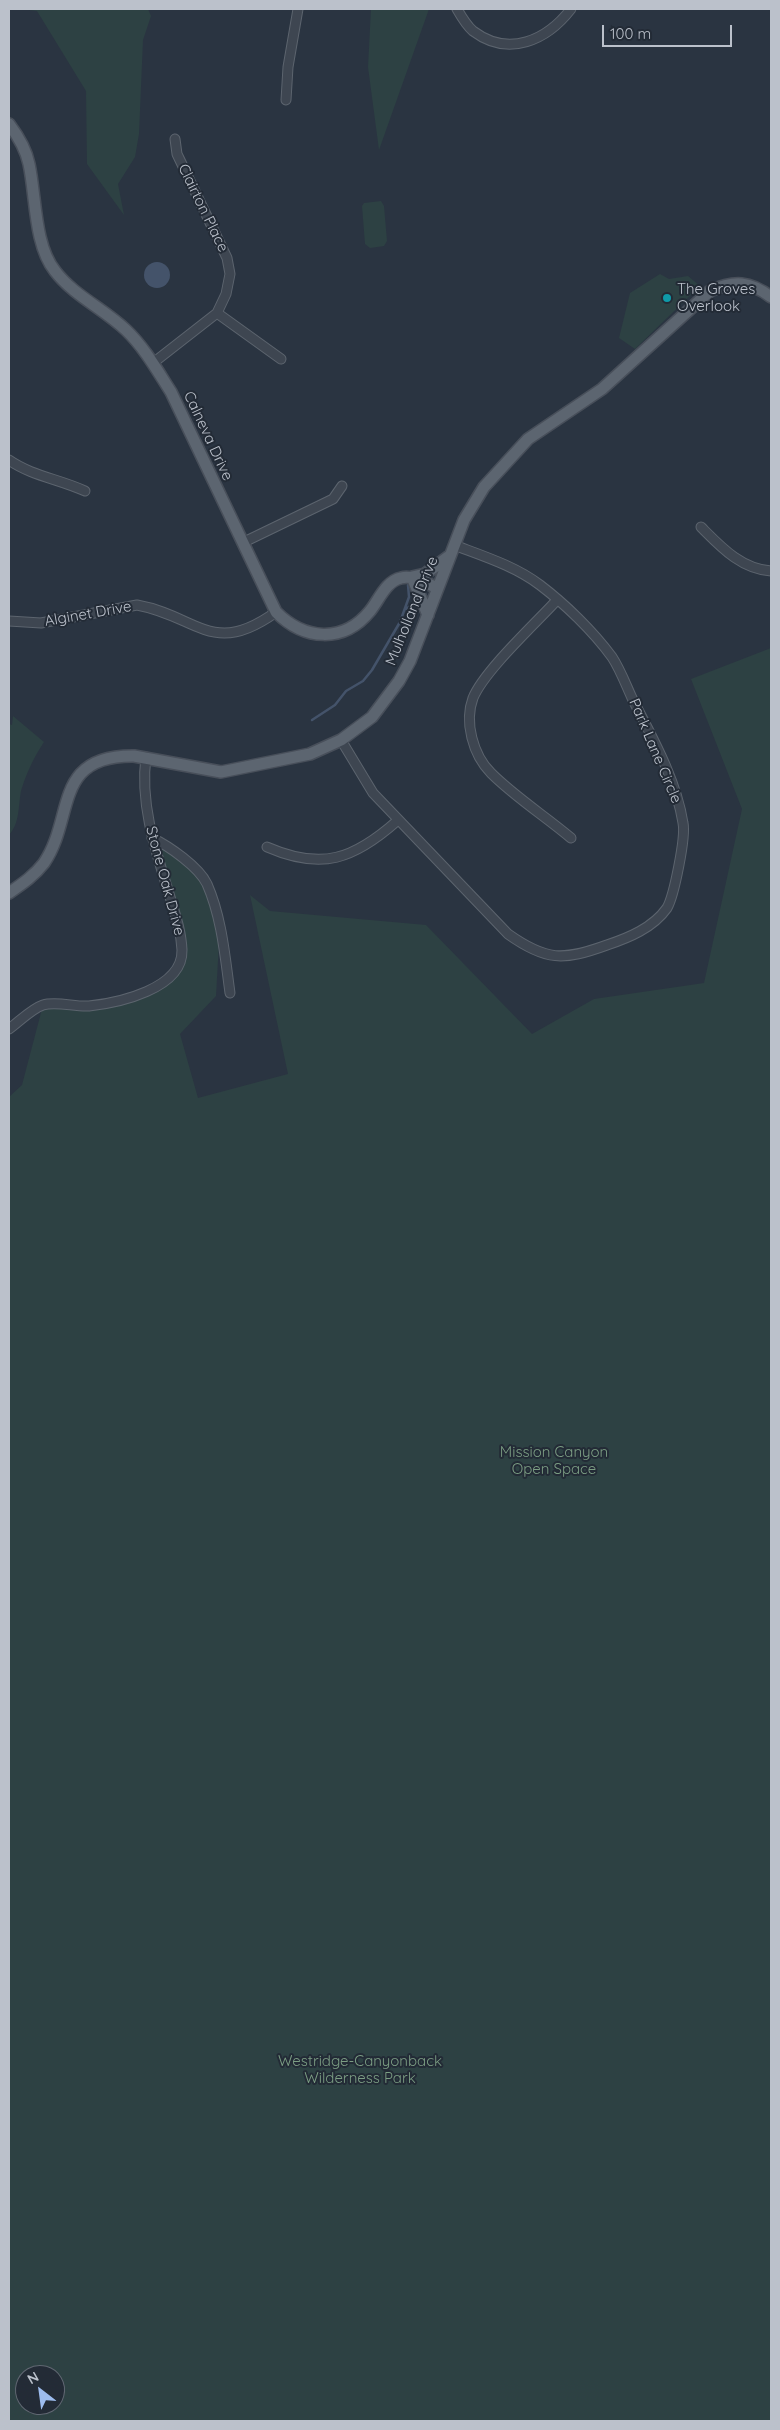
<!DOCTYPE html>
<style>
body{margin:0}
#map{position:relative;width:780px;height:2430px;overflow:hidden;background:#2a3441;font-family:Quicksand,sans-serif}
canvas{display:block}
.frame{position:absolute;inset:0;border:10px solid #bbc1cb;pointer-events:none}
.north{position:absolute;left:15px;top:2365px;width:50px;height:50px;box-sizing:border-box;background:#232b36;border:1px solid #606772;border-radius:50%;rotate:330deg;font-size:14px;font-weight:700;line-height:20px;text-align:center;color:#bbc1cb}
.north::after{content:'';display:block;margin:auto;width:18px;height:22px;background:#9dbcee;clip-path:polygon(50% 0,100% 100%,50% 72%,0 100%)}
.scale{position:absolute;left:602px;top:25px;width:130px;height:22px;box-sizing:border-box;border:2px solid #bbc1cb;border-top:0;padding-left:6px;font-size:15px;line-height:18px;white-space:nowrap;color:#bbc1cb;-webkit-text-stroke:4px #232b36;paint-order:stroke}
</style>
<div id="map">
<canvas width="780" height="2430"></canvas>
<div class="frame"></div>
<div class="north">N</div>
<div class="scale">100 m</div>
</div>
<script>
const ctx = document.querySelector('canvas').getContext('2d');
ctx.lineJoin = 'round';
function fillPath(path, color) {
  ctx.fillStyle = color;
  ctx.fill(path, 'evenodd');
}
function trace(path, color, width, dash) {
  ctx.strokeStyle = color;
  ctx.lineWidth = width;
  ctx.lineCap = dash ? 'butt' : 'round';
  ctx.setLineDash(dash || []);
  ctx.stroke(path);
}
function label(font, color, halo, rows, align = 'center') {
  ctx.font = font + ' Quicksand,sans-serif';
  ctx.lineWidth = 4;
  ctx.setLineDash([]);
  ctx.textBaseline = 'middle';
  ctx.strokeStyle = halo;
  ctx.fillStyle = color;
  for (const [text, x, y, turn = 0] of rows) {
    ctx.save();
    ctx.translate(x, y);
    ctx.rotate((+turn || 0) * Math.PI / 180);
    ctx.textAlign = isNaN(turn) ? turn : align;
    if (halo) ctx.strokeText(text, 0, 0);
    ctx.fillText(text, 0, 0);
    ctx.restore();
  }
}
fillPath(new Path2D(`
 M21 9H148L151 16 143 40 139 134 135 157 118 184 124 215 87 164 86 91 37 11Z
 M371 9H429L379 150 368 67Z
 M381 201 384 206 387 241 384 246 370 248 365 244 362 206 364 203Z
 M660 274 669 279 688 276 700 286 635 349 619 338 630 293Z
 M771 648V2421H9V1097L22 1085 43 1005 89 1006 163 983 182 954 152 838 169 846 206 882 220 925 216 996 180 1034 198 1098 288 1074 250 895 270 911 426 925 532 1034 594 999 704 983 742 809 691 679ZM25 2375H55V2405H25Z
 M13 716 44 742C34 757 26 774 21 791 18 807 20 823 9 835V724L12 725Z`), '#2d4143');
fillPath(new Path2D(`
 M144 275a13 13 0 1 1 26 0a13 13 0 1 1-26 0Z`), '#44536a');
trace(new Path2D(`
 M406 609 417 601
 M312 720 335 705 346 691 363 681 372 670 400 622 409 597 408 585`), '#44536a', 2.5);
const minor = new Path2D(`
 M457 9C461 16 466 25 473 31 509 58 547 40 571 9
 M286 100 288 67 298 9
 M217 313 281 359
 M153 363 217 313 226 294 230 274 227 258 177 154 175 139
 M9 460C32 476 59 479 85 491
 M701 527C721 547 741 569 771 571
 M242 543 333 499 342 486
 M557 600C535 624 484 671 473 698 464 722 473 755 491 773 515 797 545 816 571 838
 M9 621 41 623 137 605C198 616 212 658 276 612
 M341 740 373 793 508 934C546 961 563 961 607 945 628 938 653 928 667 908 674 896 686 837 683 823 676 779 652 737 632 698 626 685 620 669 612 657 593 631 565 604 540 585 515 566 483 556 454 545
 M152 838C169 846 199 867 207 884 222 918 225 957 230 993
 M267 847C322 871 354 859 397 821
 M9 1029C19 1022 31 1009 43 1005 56 1001 75 1007 89 1006 118 1003 183 989 182 950 181 928 173 908 167 887 154 846 140 801 146 757`);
const major = new Path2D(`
 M9 124C18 136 26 149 29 164 36 196 34 245 55 271 73 295 104 309 126 330 144 347 157 370 171 392L276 612C304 640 343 644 370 611 379 600 386 581 401 578 413 575 426 583 437 588
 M428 615 412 577 425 574 448 557
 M9 893C22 884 34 876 44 863 75 818 52 755 134 756L221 772 310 754 341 740 372 717 399 681 410 661 464 520 484 487 528 439 602 389 710 291C734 280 750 281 771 297`);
trace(minor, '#5c646e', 11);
trace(major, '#484f5a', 14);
trace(minor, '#3e4651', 9);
trace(major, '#5c6570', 11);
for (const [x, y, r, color] of [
 [667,298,5,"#0f9aa8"]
]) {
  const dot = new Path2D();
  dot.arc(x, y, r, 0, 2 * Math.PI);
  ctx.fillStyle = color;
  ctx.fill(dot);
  trace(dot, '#232b36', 2);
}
label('15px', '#bbc1cb', '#232b36', [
 ["Clairton Place",203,208,64],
 ["Calneva Drive",208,436,65],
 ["Mulholland Drive",412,611,-68],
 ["Alginet Drive",88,614,-10],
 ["Park Lane Circle",655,751,67],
 ["Stone Oak Drive",165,881,75]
]);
label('15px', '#bbc1cb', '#232b36', [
 ["The Groves",677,289],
 ["Overlook",677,306]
], 'left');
label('15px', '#7c9e84', '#232b36', [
 ["Mission Canyon",554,1452],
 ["Open Space",554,1469],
 ["Westridge-Canyonback",360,2061],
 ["Wilderness Park",360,2078]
]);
</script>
